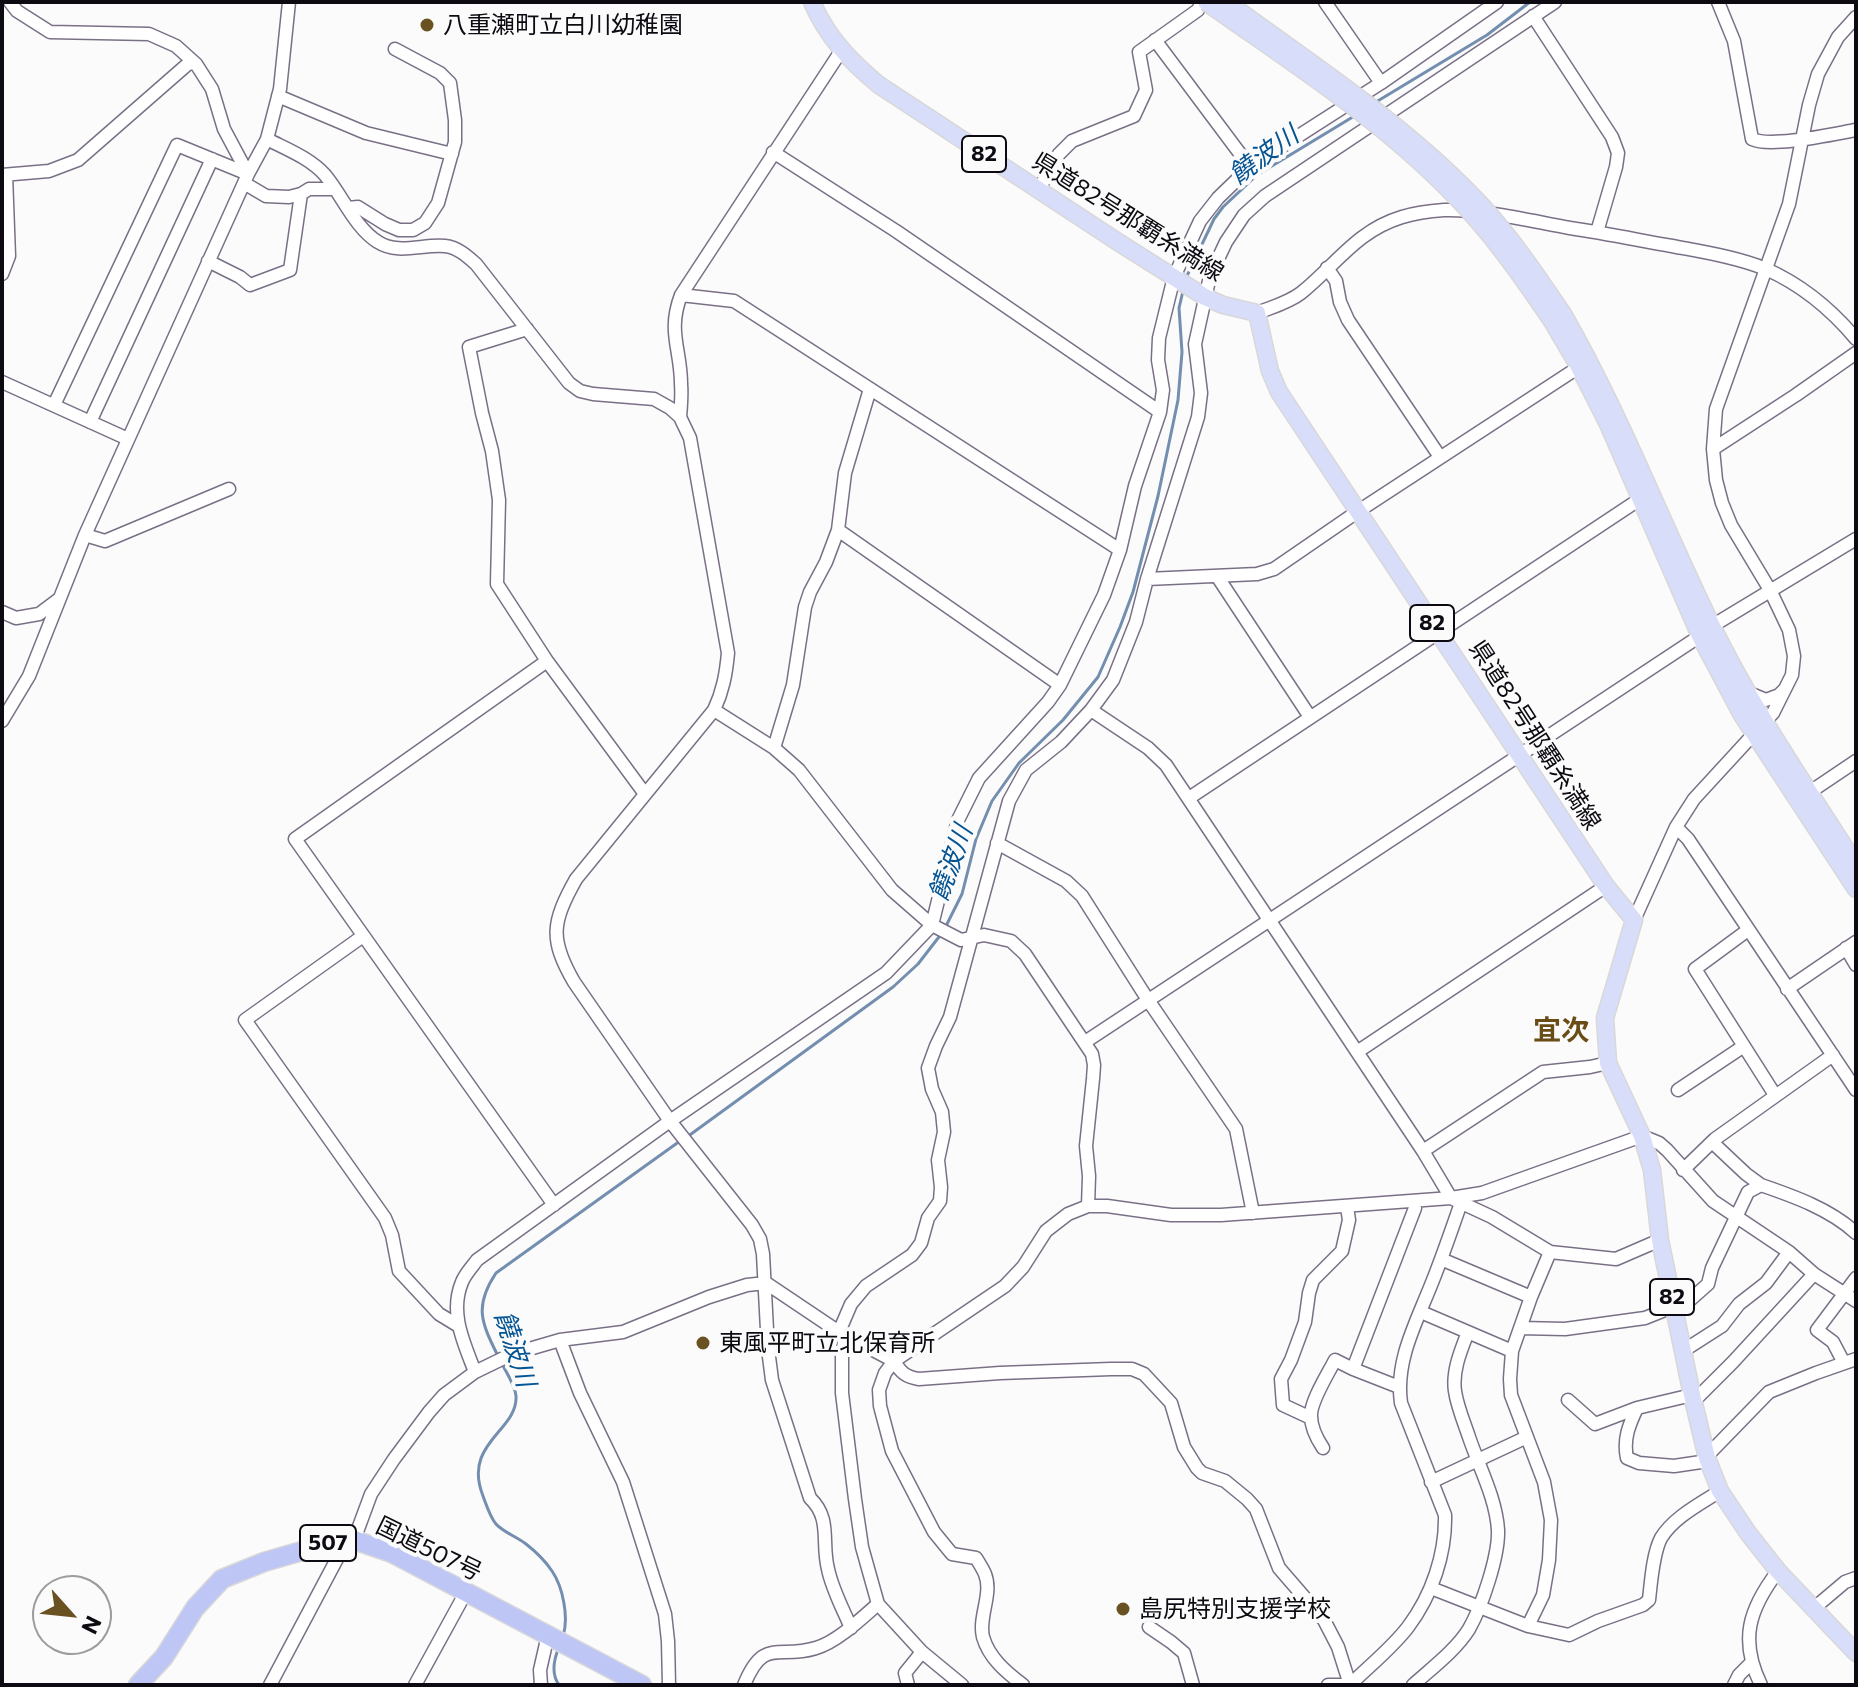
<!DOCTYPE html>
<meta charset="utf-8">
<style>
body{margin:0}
#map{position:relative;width:1858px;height:1687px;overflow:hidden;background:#fbfbfb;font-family:Commissioner,sans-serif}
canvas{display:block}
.frame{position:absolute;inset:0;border:4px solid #0d0a12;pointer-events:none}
.north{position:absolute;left:32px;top:1575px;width:80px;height:80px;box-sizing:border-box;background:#fbfbfb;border:2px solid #9c9b9e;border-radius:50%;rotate:117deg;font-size:22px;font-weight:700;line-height:32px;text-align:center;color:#0d0a12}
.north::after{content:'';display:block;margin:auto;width:28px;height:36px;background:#6a5122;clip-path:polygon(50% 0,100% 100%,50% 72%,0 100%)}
</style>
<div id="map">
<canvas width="1858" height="1687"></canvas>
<div class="frame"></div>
<div class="north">N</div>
</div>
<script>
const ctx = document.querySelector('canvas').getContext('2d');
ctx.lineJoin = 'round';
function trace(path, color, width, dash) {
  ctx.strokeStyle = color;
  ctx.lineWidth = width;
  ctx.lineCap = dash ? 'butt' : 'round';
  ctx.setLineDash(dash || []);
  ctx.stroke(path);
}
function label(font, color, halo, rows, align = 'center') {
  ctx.font = font + ' Commissioner,"Noto Sans JP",sans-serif';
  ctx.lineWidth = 8;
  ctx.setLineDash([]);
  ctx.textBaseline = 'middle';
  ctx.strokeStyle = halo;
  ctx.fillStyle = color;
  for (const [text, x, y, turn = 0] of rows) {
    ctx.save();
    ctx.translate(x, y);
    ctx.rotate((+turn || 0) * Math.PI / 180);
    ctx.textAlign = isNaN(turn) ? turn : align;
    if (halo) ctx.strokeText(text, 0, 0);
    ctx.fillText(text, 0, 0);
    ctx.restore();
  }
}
trace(new Path2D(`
 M1376 102 1487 35 1530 2
 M1185 280 1214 219 1223 207 1257 175 1356 115
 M946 926 962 894 976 839 992 801 1019 763 1063 720 1098 677 1120 627 1133 592 1158 496 1178 400 1182 352 1179 308 1183 291
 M687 1137 893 987 918 964 942 933
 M498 1356C481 1322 474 1306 496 1273L680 1141
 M501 1362C506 1372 515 1385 516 1396 518 1431 462 1443 483 1496 486 1504 490 1517 496 1524 503 1532 517 1537 526 1544 535 1551 546 1562 552 1571 563 1587 569 1618 563 1636
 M559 1647C554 1659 551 1674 559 1685`), '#738eaf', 3);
const minor = new Path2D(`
 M10 2 17 11 50 32 149 34 176 46 196 64 212 89 224 129 248 174
 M1325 2 1381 83
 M1718 2 1734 41 1752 139C1771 148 1833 134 1856 130
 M1533 16 1612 137 1618 153 1616 167 1597 232
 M1155 40 1250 167
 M278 96 366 133 452 154
 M267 139C286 149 310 158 325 175 342 195 355 228 378 242 398 255 422 244 445 246 457 247 467 256 476 264L569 383 580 391 593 394 654 399 670 408 680 417 690 438 728 653C726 674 723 691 714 710L576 879C552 922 549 939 574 982L670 1121 752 1225 760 1239 763 1254 768 1349 772 1380 810 1498C832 1519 821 1542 828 1569 832 1589 843 1609 851 1628
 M773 152 896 231 1160 412
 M2 175 49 171 78 160 189 63 196 64
 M244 183 266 196 289 197 301 194 309 189H335
 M1039 189 1059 154 1072 141 1134 116 1146 90 1139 52 1198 10 1202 2
 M348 208 358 207 385 224 399 230H413L425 223 438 203 455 142V120L450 83 440 73 395 49
 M208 261 240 277 250 285 290 270 301 194
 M1327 268 1336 281 1340 302 1348 320 1440 457
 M2 274 9 256 6 175
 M681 295 734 301 1120 550
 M1257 313C1272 307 1288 303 1301 293 1336 265 1356 231 1402 217 1415 213 1430 211 1444 210 1482 209 1531 221 1570 228 1604 233 1638 240 1672 246 1703 252 1736 257 1766 269 1802 285 1831 309 1856 339
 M527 329 469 347 482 413 492 451 499 500 497 584 547 661 645 794
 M2 382 128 439
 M54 405 177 145 248 174
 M680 417C681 406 682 395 681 384 681 349 667 332 681 295L841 51
 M90 422 212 159
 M1713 449 1796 395 1856 353
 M838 530 1060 685
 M85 535 105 541 229 489
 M1217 576 1310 717
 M1147 579 1257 574 1274 569 1357 512 1579 367
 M2 612 16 618 39 614 59 599
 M1712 626 1856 539
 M547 661 295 839 554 1205
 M1749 693 1766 700 1779 695 1785 689
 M714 710 774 748 799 770 892 890 932 925 961 940 984 935 1011 941 1025 954 1092 1054 1094 1065 1093 1079 1086 1146 1089 1176 1088 1206
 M1091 710 1148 748 1166 765 1423 1151 1451 1198 1492 1217 1550 1252 1616 1259 1660 1240
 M2 721 29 676 85 535 248 174 267 139 280 89 289 2
 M774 748 793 685 805 607 810 592 826 562 838 530 845 473 870 389
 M1810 792 1856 761
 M1189 798 1640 499
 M1676 827 1688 839 1856 1090
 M997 843 1066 881 1082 896 1148 1000 1236 1129 1253 1213
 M1634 920 1676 827 1694 799 1773 713 1792 675 1794 656 1789 630 1770 590 1731 525 1722 503 1716 480 1713 449 1716 409 1789 204 1809 105 1818 74 1838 37 1856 17
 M1748 930 1695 969 1775 1095
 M363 936 245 1020 385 1218 392 1235 399 1271 439 1314 457 1325
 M1846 948 1856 965
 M1787 989 1856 942
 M1085 1042 1700 636
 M1357 1052 1606 886
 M1678 1090 1744 1046
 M1712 1142 1746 1174 1761 1185
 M1423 1151 1543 1072 1590 1067 1608 1063
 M1683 1170 1715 1139 1833 1055
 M1441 1259 1531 1297
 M1421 1312 1512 1351
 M1520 1328 1565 1329 1645 1318 1690 1300 1708 1284 1712 1268 1748 1192 1761 1185C1793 1196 1830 1209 1856 1233
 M839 1332 851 1304 866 1286 912 1255 921 1243 928 1218 940 1201 941 1187 938 1160 944 1132 942 1112 932 1089 928 1068 936 1046 950 1017 1009 801 1026 770 1061 742 1091 710 1113 680 1136 622 1147 579 1198 417 1201 393 1195 344 1210 276 1226 242 1244 215 1265 196 1555 2
 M845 1334 842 1356V1393L855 1499 862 1547 878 1604 922 1652 962 1685
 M560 1340 580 1393 623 1482 665 1614 668 1641 669 1685
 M1683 1351 1722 1326 1739 1304 1766 1283 1789 1252
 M1844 1363 1833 1342 1817 1330 1856 1278
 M1353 1369 1415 1208 1414 1202
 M475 1372C464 1343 449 1313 462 1282 465 1274 472 1267 477 1260L670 1121 886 973 932 925 958 820 979 778 1048 702 1060 685 1104 595 1120 550 1135 486 1160 412 1163 390 1158 360 1159 338 1174 277 1200 221 1218 198 1250 167 1381 83 1497 2
 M1692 1395 1637 1408C1629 1425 1623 1439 1627 1458L1639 1463 1674 1466 1701 1462 1769 1392 1816 1373 1856 1359
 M1568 1400 1595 1424 1637 1408
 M1694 1401 1733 1362 1814 1274
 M1311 1418 1283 1405 1281 1379 1291 1360 1305 1322 1309 1293 1313 1280 1342 1251 1349 1220 1347 1207
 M1323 1448C1317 1439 1311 1427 1311 1416 1310 1402 1328 1374 1335 1360L1353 1369 1399 1387
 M1431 1482 1527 1437
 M354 1540 371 1494 394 1459 429 1412 444 1395 475 1372 512 1354 560 1340 623 1332 709 1297 747 1285 766 1283 839 1332 894 1361 1005 1286 1023 1267 1046 1231 1068 1214 1088 1206H1107L1171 1215H1221L1451 1198 1482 1193 1642 1136 1659 1143 1667 1150 1713 1201 1789 1252 1814 1274 1856 1301
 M1431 1588 1528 1626 1543 1595 1549 1560 1551 1520 1544 1482 1511 1395 1510 1379 1512 1351 1531 1297 1550 1252
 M1813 1609 1845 1582 1856 1578
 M1528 1626 1569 1635 1598 1621 1643 1605 1649 1600C1651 1582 1653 1553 1661 1538 1674 1517 1700 1504 1720 1491
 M1149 1627 1171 1642 1184 1653 1193 1685
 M270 1685 347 1540
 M415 1685 466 1592
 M541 1685 540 1670 548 1635
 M744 1685C764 1636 778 1660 816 1648 837 1642 862 1618 878 1604
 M908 1685 905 1673 922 1652
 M1023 1685C1006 1672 989 1658 983 1637 978 1617 993 1594 985 1574 983 1569 979 1563 976 1558L952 1554 934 1532 892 1451 880 1406 879 1390 885 1373 894 1361C901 1373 906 1377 919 1379L1000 1373 1111 1369H1132L1144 1374 1171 1403 1184 1447 1197 1468 1202 1473 1225 1481 1247 1499 1256 1509 1279 1568 1324 1620 1338 1647 1350 1685
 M1328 1685H1345
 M1350 1685C1369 1666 1392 1648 1408 1627 1432 1595 1446 1554 1445 1515L1401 1403C1395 1361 1416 1323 1431 1285 1442 1258 1451 1231 1461 1203
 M1413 1685C1432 1668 1456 1650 1469 1629 1482 1606 1499 1556 1498 1530 1496 1498 1479 1467 1469 1437 1464 1422 1457 1406 1455 1391 1452 1371 1461 1350 1468 1332
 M1734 1685 1739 1675 1751 1663
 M1761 1685C1739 1640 1749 1609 1778 1571`);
const major = new Path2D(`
 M812 2C827 37 850 61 879 85L1118 242 1205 297 1223 305 1257 313 1270 371 1279 392 1606 886 1634 920 1605 1018 1608 1063 1642 1136 1652 1170 1660 1240 1692 1395 1707 1458 1720 1491 1748 1533 1778 1571 1856 1653
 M1563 314C1621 415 1661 522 1712 626 1753 710 1806 786 1856 865
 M1552 321 1579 367 1608 424 1700 636 1742 715 1856 889`);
const highway = new Path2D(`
 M138 1685 164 1657 195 1608 222 1579 264 1562 333 1542 354 1540 392 1553 642 1685`);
trace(minor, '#7a7086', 15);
trace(major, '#d8d8d9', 19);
trace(highway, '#d8d8d9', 21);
trace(minor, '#fff', 12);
trace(major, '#d8ddf9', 16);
trace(highway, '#bec6f5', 18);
const majorBridge = new Path2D(`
 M1206 2C1289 61 1379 118 1451 192 1490 231 1521 275 1552 321
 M1227 2C1315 67 1408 126 1483 207 1513 240 1538 277 1563 314`);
trace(majorBridge, '#d8d8d9', 19, []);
trace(majorBridge, '#d8ddf9', 16);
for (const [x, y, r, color] of [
 [427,25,8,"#6a5122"],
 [703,1343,8,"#6a5122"],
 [1123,1609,8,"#6a5122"]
]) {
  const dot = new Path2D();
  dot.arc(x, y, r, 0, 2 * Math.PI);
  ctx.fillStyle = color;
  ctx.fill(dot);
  trace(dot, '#fbfbfb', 3);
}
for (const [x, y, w] of [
 [984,154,44],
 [1432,623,44],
 [1672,1297,44],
 [328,1543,56]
]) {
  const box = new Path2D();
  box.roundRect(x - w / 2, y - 18, w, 36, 6);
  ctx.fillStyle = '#fbfbfb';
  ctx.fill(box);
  trace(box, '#0d0a12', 2);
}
label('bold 22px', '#0d0a12', null, [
 ["82",984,154],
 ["82",1432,623],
 ["82",1672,1297],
 ["507",328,1543]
]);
label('24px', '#0d0a12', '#fbfbfb', [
 ["八重瀬町立白川幼稚園",443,25],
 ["東風平町立北保育所",719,1343],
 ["島尻特別支援学校",1139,1609]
], 'left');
label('24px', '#0d0a12', '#fbfbfb', [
 ["県道82号那覇糸満線",1128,217,32],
 ["県道82号那覇糸満線",1535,735,57],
 ["国道507号",429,1549,26]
]);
label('italic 26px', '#055493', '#fbfbfb', [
 ["饒波川",1264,155,-36],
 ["饒波川",951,863,-70],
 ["饒波川",515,1349,72]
]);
label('bold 28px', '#6a4d16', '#fbfbfb', [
 ["宜次",1561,1031]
]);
</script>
